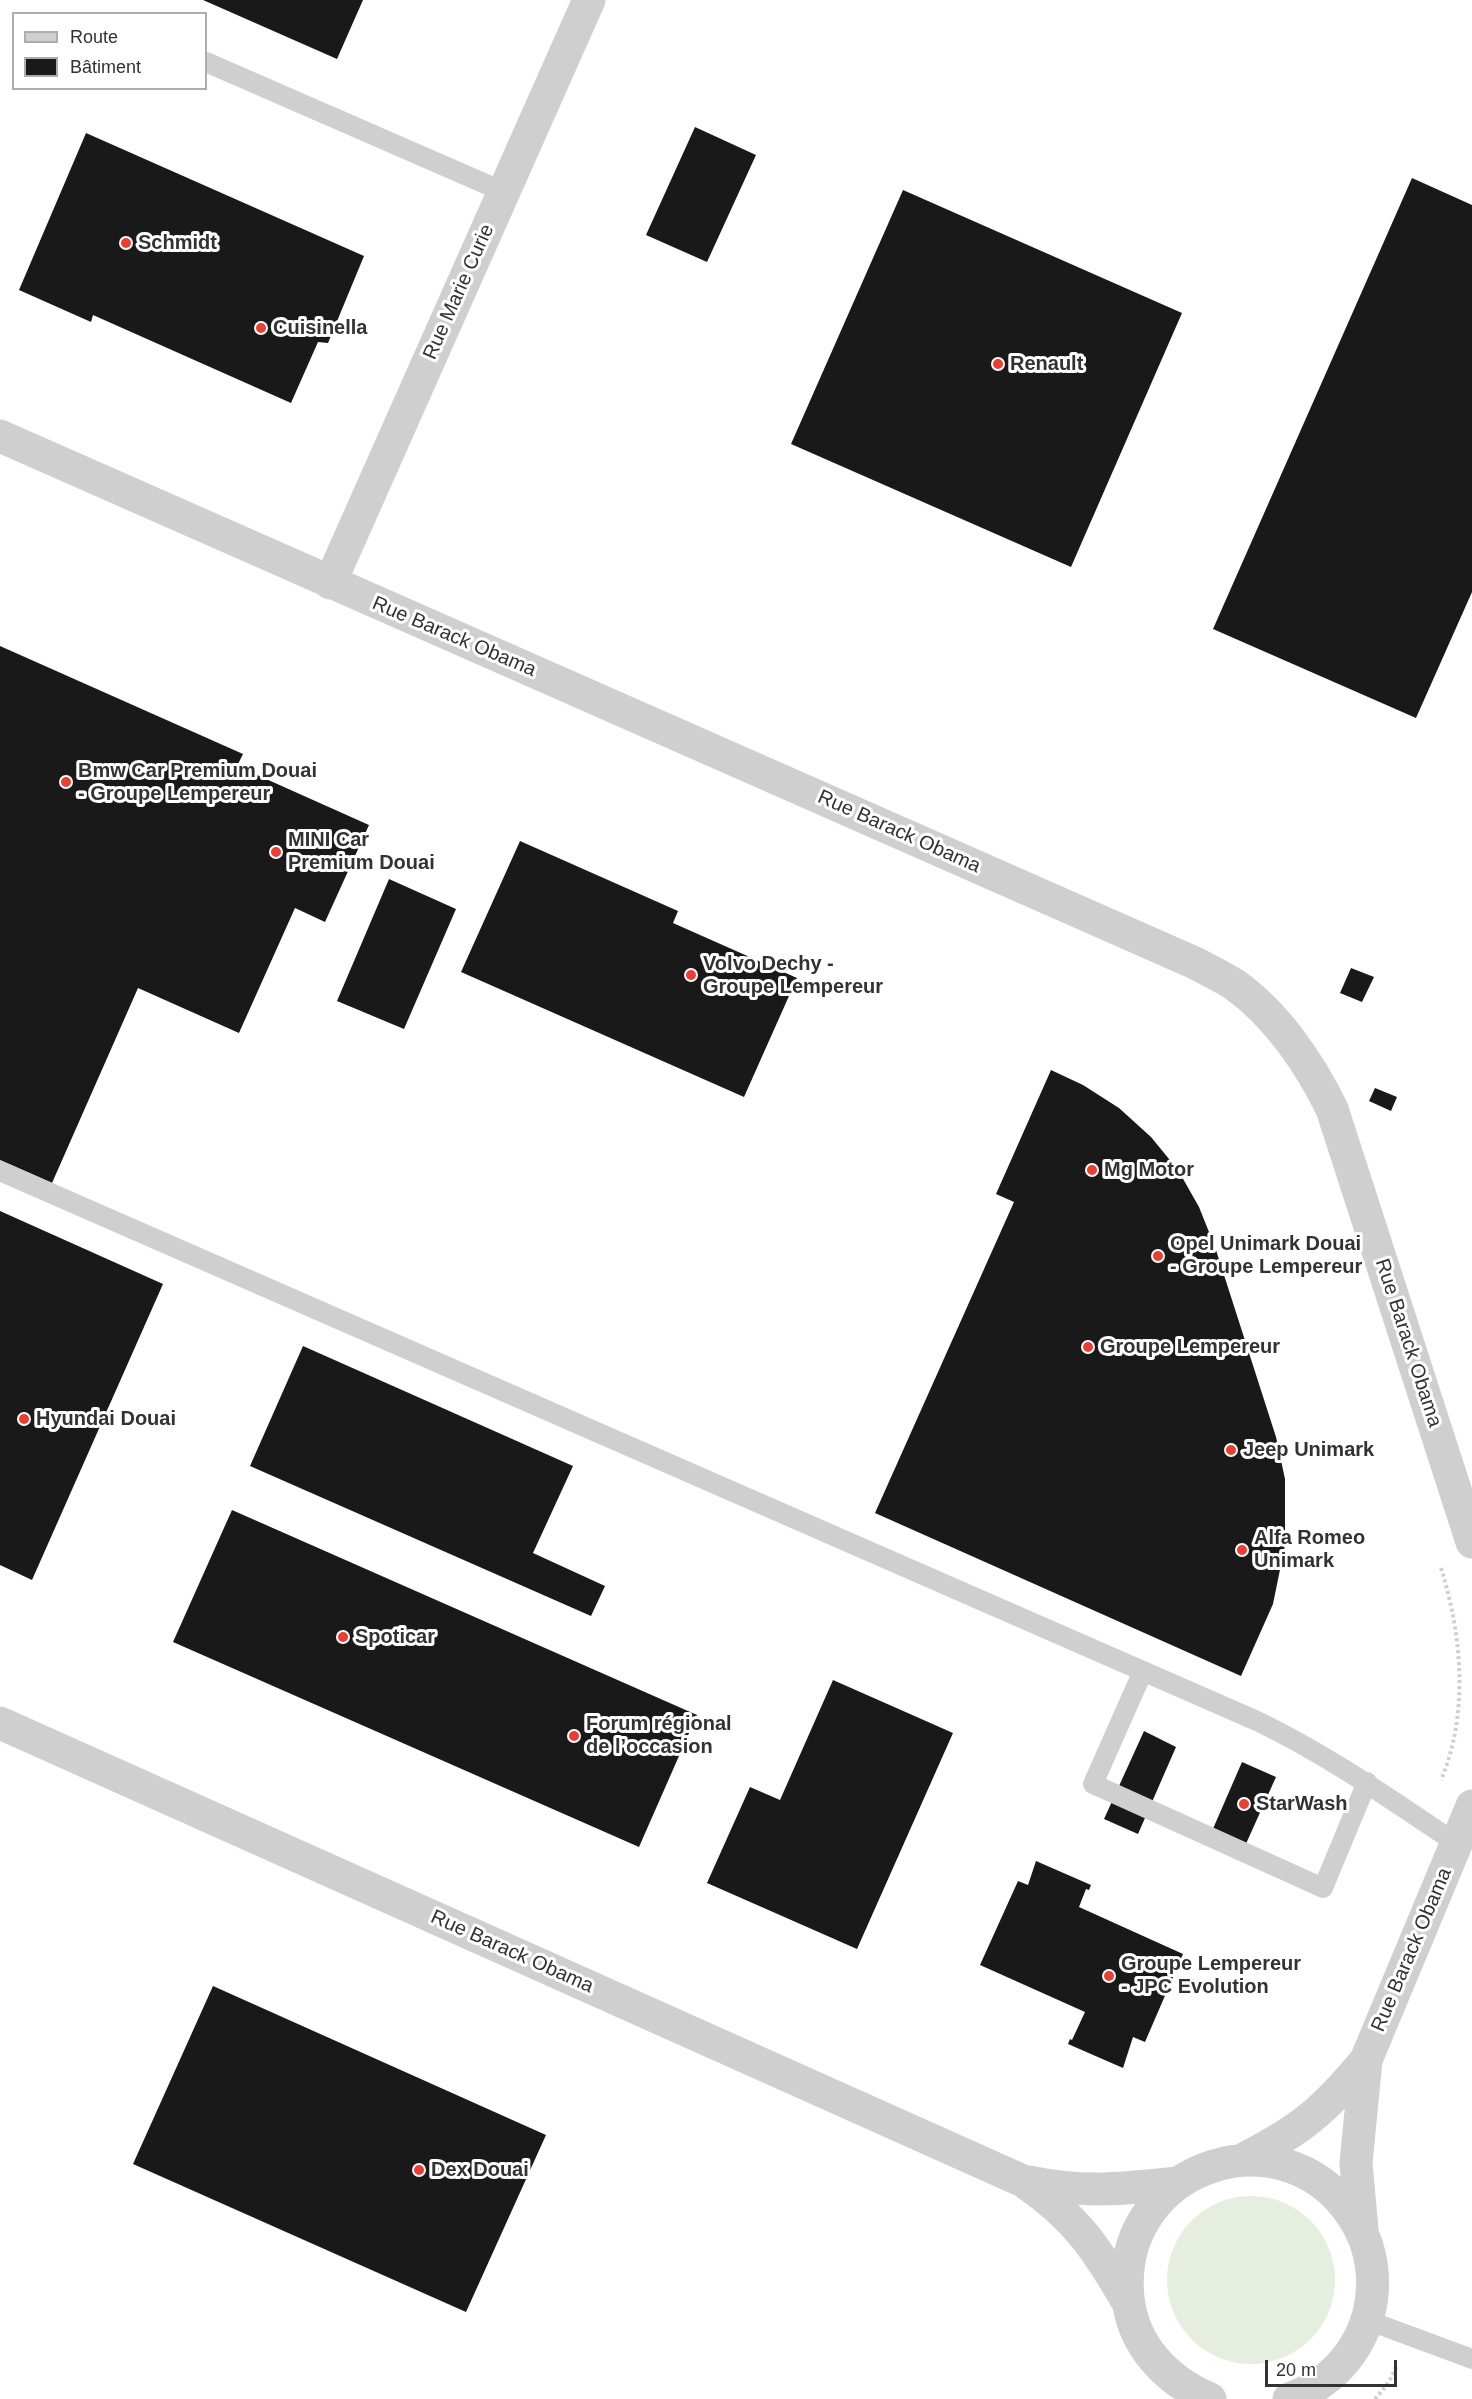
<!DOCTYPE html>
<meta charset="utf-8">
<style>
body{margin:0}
#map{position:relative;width:1472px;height:2399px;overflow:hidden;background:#fff;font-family:Helvetica,sans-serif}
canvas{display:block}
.legend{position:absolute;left:12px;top:12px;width:195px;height:78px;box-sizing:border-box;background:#fff;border:2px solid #adadad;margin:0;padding:8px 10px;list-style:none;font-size:18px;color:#323232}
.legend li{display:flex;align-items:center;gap:12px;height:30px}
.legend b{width:30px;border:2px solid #adadad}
.scale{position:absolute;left:1265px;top:2360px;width:132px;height:27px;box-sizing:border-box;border:3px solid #323232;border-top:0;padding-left:8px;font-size:18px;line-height:21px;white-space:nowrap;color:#323232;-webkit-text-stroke:4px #fff;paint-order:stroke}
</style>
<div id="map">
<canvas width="1472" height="2399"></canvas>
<ul class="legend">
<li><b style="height:8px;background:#cfcfcf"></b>Route</li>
<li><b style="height:16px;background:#191919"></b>Bâtiment</li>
</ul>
<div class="scale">20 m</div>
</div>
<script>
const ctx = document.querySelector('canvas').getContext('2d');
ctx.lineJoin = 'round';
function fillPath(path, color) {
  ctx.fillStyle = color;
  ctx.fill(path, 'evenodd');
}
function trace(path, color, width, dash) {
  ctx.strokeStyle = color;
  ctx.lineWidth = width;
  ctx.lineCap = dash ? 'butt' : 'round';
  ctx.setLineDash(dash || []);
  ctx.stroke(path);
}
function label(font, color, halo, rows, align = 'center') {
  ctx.font = font + ' Helvetica,sans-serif';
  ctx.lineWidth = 6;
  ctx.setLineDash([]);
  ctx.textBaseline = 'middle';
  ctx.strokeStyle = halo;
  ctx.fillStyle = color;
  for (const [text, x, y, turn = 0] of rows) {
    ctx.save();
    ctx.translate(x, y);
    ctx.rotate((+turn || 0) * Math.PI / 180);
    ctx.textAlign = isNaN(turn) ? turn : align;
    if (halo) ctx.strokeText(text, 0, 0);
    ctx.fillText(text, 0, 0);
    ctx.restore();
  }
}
fillPath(new Path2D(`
 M1167 2280a84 84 0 1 1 168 0a84 84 0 1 1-168 0Z`), '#e6eee0');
fillPath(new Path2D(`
 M203 0H363L337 59Z
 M695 127 756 155 707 262 646 235Z
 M86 133 364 256 328 343 318 342 291 403 93 315 91 322 19 290Z
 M1412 178 1472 205V592L1416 718 1213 629Z
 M903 190 1182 313 1071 567 791 444Z
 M0 646 243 754 237 766 369 825 325 922 295 908 239 1033 138 988 52 1183 0 1160Z
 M520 841 678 911 673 923 797 978 744 1097 461 972Z
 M389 879 456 909 404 1029 337 1001Z
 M1351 968 1374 977 1362 1002 1340 993Z
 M1051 1070 1083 1085 1119 1108 1151 1137 1178 1170 1199 1207 1215 1247 1276 1437 1285 1479V1545L1273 1604 1241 1676 875 1513 1014 1202 996 1194Z
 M1375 1088 1397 1097 1391 1111 1369 1101Z
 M0 1211 163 1284 32 1580 0 1565Z
 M303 1346 573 1466 533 1553 605 1586 591 1616 250 1466Z
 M232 1510 697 1715 639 1847 173 1642Z
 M833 1680 953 1733 857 1949 707 1883 750 1787 780 1800Z
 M1144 1731 1176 1747 1138 1834 1104 1819Z
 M1242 1762 1276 1777 1245 1846 1212 1831Z
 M1036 1861 1091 1885 1089 1890 1086 1889 1079 1907 1183 1954 1145 2042 1133 2037 1123 2068 1068 2044 1070 2039 1072 2040 1085 2012 980 1965 1018 1881 1028 1885Z
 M213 1986 546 2135 466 2312 133 2164Z`), '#191919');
trace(new Path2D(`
 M1441 1568C1462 1635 1469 1714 1441 1780
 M1375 2399 1389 2382 1397 2365`), '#cfcfcf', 4, [3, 3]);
trace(new Path2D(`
 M206 62 504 192
 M0 1171 1257 1721C1328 1755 1391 1800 1456 1843
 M1143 1671 1093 1784 1323 1888 1367 1782
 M1367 2320 1472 2359`), '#cfcfcf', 20);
trace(new Path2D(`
 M0 436 1195 963C1208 970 1223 977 1235 985 1277 1015 1310 1064 1332 1109L1472 1542
 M330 583 589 0
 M0 1723 1023 2181C1077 2218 1097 2249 1129 2304
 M1242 2160C1301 2130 1324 2111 1366 2060
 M1030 2182C1080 2193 1127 2189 1177 2183
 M1362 2229 1356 2163 1366 2060 1472 1806
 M1210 2399C1167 2381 1133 2346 1128 2298 1114 2163 1292 2106 1358 2225 1373 2252 1376 2284 1369 2313 1358 2355 1328 2385 1289 2399`), '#cfcfcf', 33);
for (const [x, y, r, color] of [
 [126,243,6,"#ea3e33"],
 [261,328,6,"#ea3e33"],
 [998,364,6,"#ea3e33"],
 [66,782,6,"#ea3e33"],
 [276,852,6,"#ea3e33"],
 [691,975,6,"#ea3e33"],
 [1092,1170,6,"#ea3e33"],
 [1158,1256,6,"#ea3e33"],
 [1088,1347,6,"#ea3e33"],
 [24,1419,6,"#ea3e33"],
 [1231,1450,6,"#ea3e33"],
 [1242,1550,6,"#ea3e33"],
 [343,1637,6,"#ea3e33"],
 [574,1736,6,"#ea3e33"],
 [1244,1804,6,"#ea3e33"],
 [1109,1976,6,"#ea3e33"],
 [419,2170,6,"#ea3e33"]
]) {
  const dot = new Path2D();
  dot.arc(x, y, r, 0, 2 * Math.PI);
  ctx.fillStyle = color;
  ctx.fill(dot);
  trace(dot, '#fff', 2);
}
label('bold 20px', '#323232', '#fff', [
 ["Schmidt",138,243],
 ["Cuisinella",273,328],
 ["Renault",1010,364],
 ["Bmw Car Premium Douai",78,771],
 ["- Groupe Lempereur",78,794],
 ["MINI Car",288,840],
 ["Premium Douai",288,863],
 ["Volvo Dechy -",703,964],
 ["Groupe Lempereur",703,987],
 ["Mg Motor",1104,1170],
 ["Opel Unimark Douai",1170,1244],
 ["- Groupe Lempereur",1170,1267],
 ["Groupe Lempereur",1100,1347],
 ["Hyundai Douai",36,1419],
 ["Jeep Unimark",1243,1450],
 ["Alfa Romeo",1254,1538],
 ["Unimark",1254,1561],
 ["Spoticar",355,1637],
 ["Forum régional",586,1724],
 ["de l’occasion",586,1747],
 ["StarWash",1256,1804],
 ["Groupe Lempereur",1121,1964],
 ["- JPC Evolution",1121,1987],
 ["Dex Douai",431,2170]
], 'left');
label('20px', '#323232', '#fff', [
 ["Rue Marie Curie",459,292,-66],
 ["Rue Barack Obama",454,637,23],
 ["Rue Barack Obama",899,832,24],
 ["Rue Barack Obama",1408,1343,72],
 ["Rue Barack Obama",1412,1950,-67],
 ["Rue Barack Obama",512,1952,24]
]);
</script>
